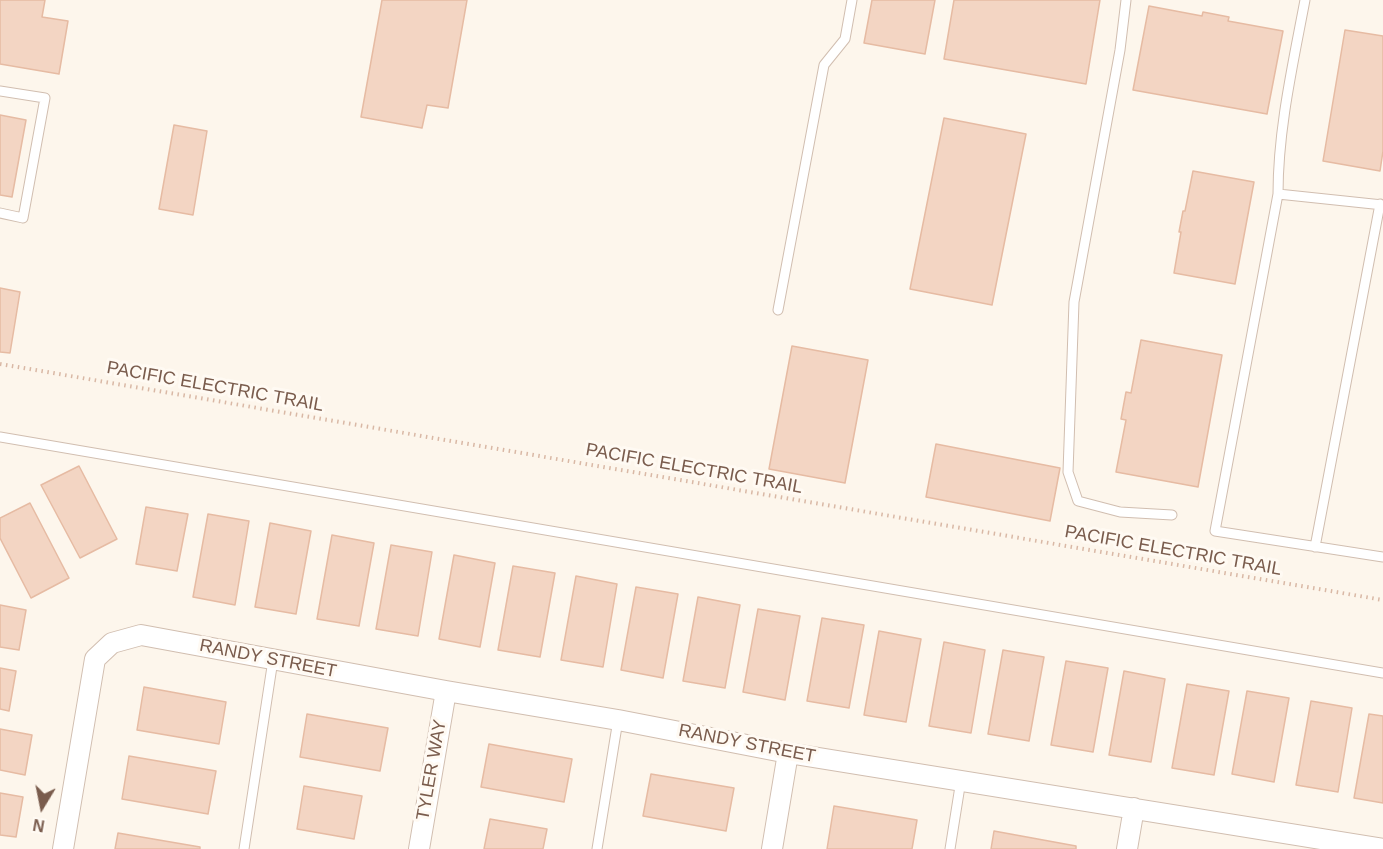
<!DOCTYPE html>
<style>
body{margin:0}
#map{position:relative;width:1383px;height:849px;overflow:hidden;background:#fdf6ec;font-family:Arial,sans-serif}
canvas{display:block}
.north{position:absolute;left:12px;top:777px;width:60px;height:60px;-webkit-text-stroke:4px #fffaf3;paint-order:stroke;rotate:190deg;font-size:16px;font-weight:700;line-height:24px;text-align:center;color:#7a5c4d}
.north::after{content:'';display:block;margin:auto;width:21px;height:27px;background:#7a5c4d;clip-path:polygon(50% 0,100% 100%,50% 72%,0 100%)}
</style>
<div id="map">
<canvas width="1383" height="849"></canvas>
<div class="north">N</div>
</div>
<script>
const ctx = document.querySelector('canvas').getContext('2d');
ctx.lineJoin = 'round';
function fillPath(path, color) {
  ctx.fillStyle = color;
  ctx.fill(path, 'evenodd');
}
function trace(path, color, width, dash) {
  ctx.strokeStyle = color;
  ctx.lineWidth = width;
  ctx.lineCap = dash ? 'butt' : 'round';
  ctx.setLineDash(dash || []);
  ctx.stroke(path);
}
function label(font, color, halo, rows, align = 'center') {
  ctx.font = font + ' Arial,sans-serif';
  ctx.lineWidth = 6;
  ctx.setLineDash([]);
  ctx.textBaseline = 'middle';
  ctx.strokeStyle = halo;
  ctx.fillStyle = color;
  for (const [text, x, y, turn = 0] of rows) {
    ctx.save();
    ctx.translate(x, y);
    ctx.rotate((+turn || 0) * Math.PI / 180);
    ctx.textAlign = isNaN(turn) ? turn : align;
    if (halo) ctx.strokeText(text, 0, 0);
    ctx.fillText(text, 0, 0);
    ctx.restore();
  }
}
const building = new Path2D(`
 M0 0H45L42 17 68 21 59 74 0 64Z
 M382 0H467L448 108 427 105 422 128 361 117Z
 M872 0H935L925 54 864 43Z
 M954 0H1100L1086 84 944 59Z
 M1149 6 1202 16 1203 12 1229 17 1228 21 1283 31 1267 114 1133 90Z
 M1345 30 1383 36V151L1380 171 1323 161Z
 M0 115 26 120 12 197 0 195Z
 M944 118 1026 134 992 305 910 289Z
 M174 125 207 131 193 215 159 209Z
 M1193 171 1254 182 1235 284 1174 273 1181 232H1179L1183 211H1185Z
 M0 288 20 292 10 353 0 352Z
 M1141 340 1222 355 1198 487 1116 472 1126 420 1121 419 1126 392 1131 393Z
 M792 346 868 360 845 483 769 469Z
 M936 444 1060 468 1050 521 926 497Z
 M79 466 117 539 80 558 41 485Z
 M30 503 69 578 31 598 0 538V518Z
 M146 507 188 514 177 571 136 564Z
 M208 514 249 521 235 605 193 597Z
 M270 523 311 531 296 614 255 607Z
 M332 535 374 543 359 626 317 619Z
 M391 545 432 552 418 636 376 629Z
 M454 555 495 563 480 647 439 639Z
 M513 566 555 573 540 657 498 650Z
 M576 576 617 584 603 667 561 660Z
 M636 587 678 594 663 678 621 670Z
 M698 597 740 605 725 688 683 681Z
 M0 605 26 610 19 650 0 647Z
 M758 609 800 616 785 700 743 692Z
 M822 618 864 625 849 708 807 701Z
 M879 631 921 639 906 722 864 715Z
 M944 642 985 650 971 733 929 726Z
 M1003 650 1044 657 1029 741 988 734Z
 M1066 661 1108 668 1093 752 1051 745Z
 M0 668 16 671 9 711 0 709Z
 M1124 671 1165 679 1151 762 1109 755Z
 M1187 684 1229 691 1214 775 1172 768Z
 M144 687 226 702 219 744 137 730Z
 M1247 691 1289 698 1274 782 1232 774Z
 M1311 701 1352 708 1338 792 1296 785Z
 M307 714 388 728 380 771 300 757Z
 M1369 714 1383 716V803L1354 798Z
 M0 729 32 735 25 775 0 770Z
 M489 744 572 759 564 802 481 787Z
 M129 756 216 771 208 814 122 799Z
 M651 774 734 788 726 831 643 816Z
 M304 786 362 796 354 839 297 829Z
 M0 793 23 797 16 837 0 835Z
 M834 806 917 820 912 849H827Z
 M490 819 547 829 543 849H484Z
 M994 831 1076 846V849H991Z
 M118 833 200 847V849H115Z`);
fillPath(building, '#f3d5c3');
trace(building, '#e6bba3', 1.5);
const lane = new Path2D(`
 M1126 0 1120 50 1074 302 1068 472 1078 501 1120 512 1172 515
 M1305 0C1293 64 1278 129 1278 194L1215 531 1383 557
 M0 91 45 98 23 218 0 213
 M1278 194 1383 205
 M778 310 824 65 845 39 852 0
 M0 437 1383 673
 M1315 547 1380 204
 M244 849 273 660
 M597 849 618 720
 M950 849 961 780`);
const street = new Path2D(`
 M63 849 95 659 112 643 141 635 446 691 618 720 788 753 1383 849
 M419 849 446 691
 M772 849 788 753
 M1127 849 1134 808`);
trace(lane, '#d1beb0', 11);
trace(street, '#d1beb0', 22);
trace(new Path2D(`
 M0 364 1383 600`), '#d9b8a5', 4, [1.5, 4.5]);
trace(lane, '#fff', 9);
trace(street, '#fff', 20);
label('18px', '#7a5c4d', '#fffaf3', [
 ["PACIFIC ELECTRIC TRAIL",215,387,10],
 ["PACIFIC ELECTRIC TRAIL",694,469,10],
 ["PACIFIC ELECTRIC TRAIL",1173,551,10],
 ["RANDY STREET",268,659,11],
 ["RANDY STREET",747,744,11],
 ["TYLER WAY",432,770,-80]
]);
</script>
